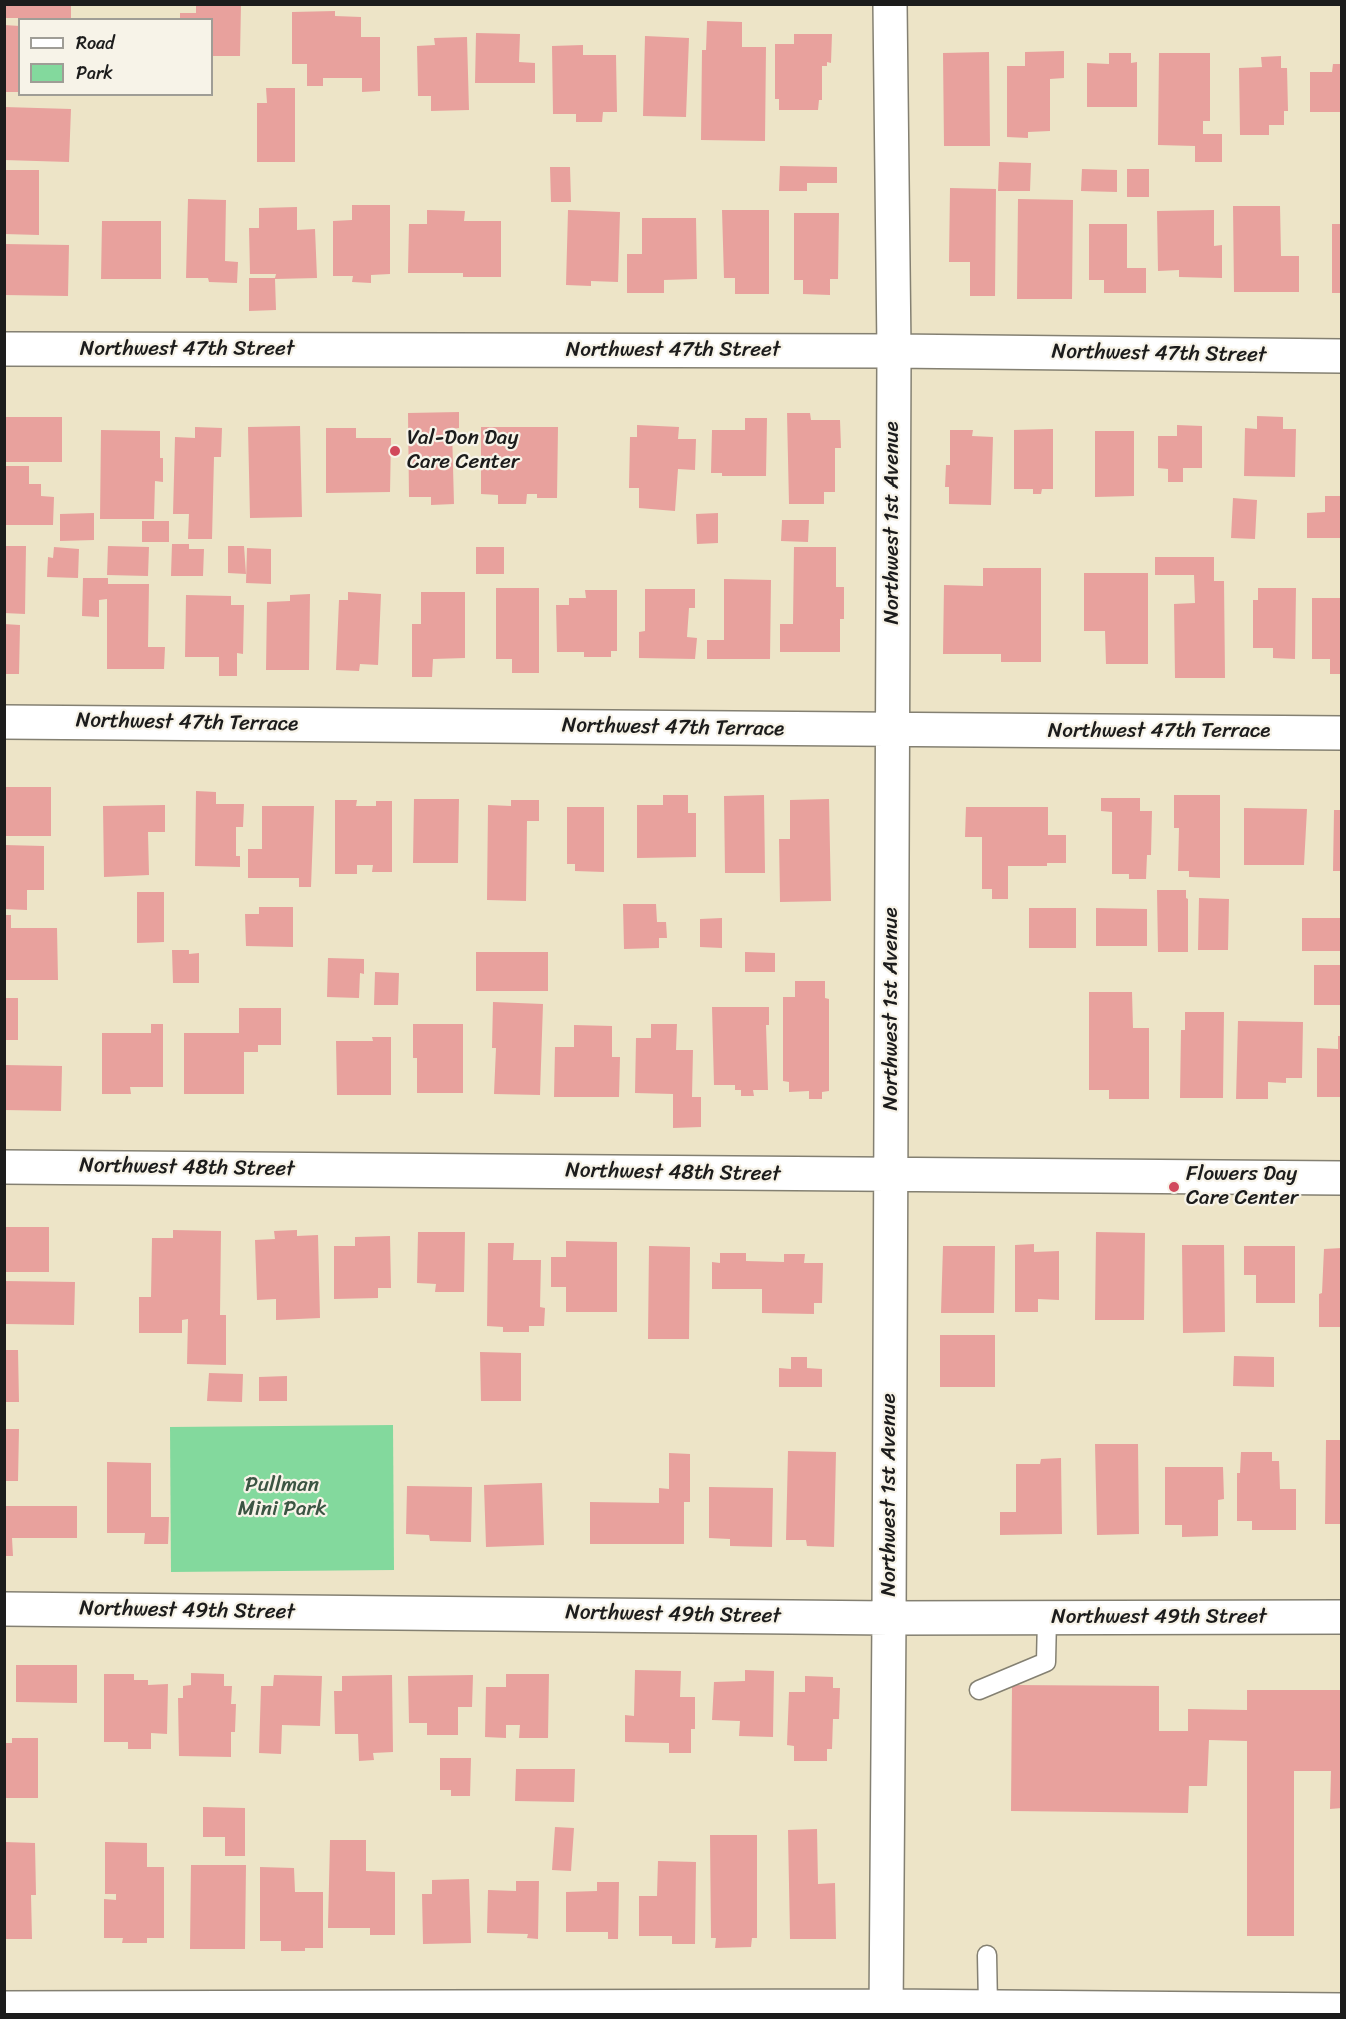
<!DOCTYPE html>
<style>
body{margin:0}
#map{position:relative;width:1346px;height:2019px;overflow:hidden;background:#ede4c7;font-family:Sriracha,sans-serif}
canvas{display:block}
.frame{position:absolute;inset:0;border:6px solid #1c1c1c;pointer-events:none}
.legend{position:absolute;left:18px;top:18px;width:195px;height:78px;box-sizing:border-box;background:#f7f3e8;border:2px solid #9f9d96;margin:0;padding:8px 10px;list-style:none;font-size:18px;color:#1c1c1c}
.legend li{display:flex;align-items:center;gap:12px;height:30px}
.legend b{width:30px;border:2px solid #9f9d96}
</style>
<div id="map">
<canvas width="1346" height="2019"></canvas>
<div class="frame"></div>
<ul class="legend">
<li><b style="height:8px;background:#fff"></b>Road</li>
<li><b style="height:16px;background:#83d99d"></b>Park</li>
</ul>
</div>
<script>
const ctx = document.querySelector('canvas').getContext('2d');
ctx.lineJoin = 'round';
function fillPath(path, color) {
  ctx.fillStyle = color;
  ctx.fill(path, 'evenodd');
}
function trace(path, color, width, dash) {
  ctx.strokeStyle = color;
  ctx.lineWidth = width;
  ctx.lineCap = dash ? 'butt' : 'round';
  ctx.setLineDash(dash || []);
  ctx.stroke(path);
}
function label(font, color, halo, rows, align = 'center') {
  ctx.font = font + ' Sriracha,sans-serif';
  ctx.lineWidth = 4.5;
  ctx.setLineDash([]);
  ctx.textBaseline = 'middle';
  ctx.strokeStyle = halo;
  ctx.fillStyle = color;
  for (const [text, x, y, turn = 0] of rows) {
    ctx.save();
    ctx.translate(x, y);
    ctx.rotate((+turn || 0) * Math.PI / 180);
    ctx.textAlign = isNaN(turn) ? turn : align;
    if (halo) ctx.strokeText(text, 0, 0);
    ctx.fillText(text, 0, 0);
    ctx.restore();
  }
}
fillPath(new Path2D(`
 M393 1425 394 1570 171 1572 170 1427Z`), '#83d99d');
fillPath(new Path2D(`
 M4 4H71V18H4Z
 M196 4H241L240 56H212V20H180V13H196Z
 M335 11V16L361 17V37H380V91L362 92V78H323V86H307V64H292V12Z
 M707 21 742 22V47H766L765 141 701 140 702 50H706Z
 M4 25 20 26V92H4Z
 M476 33 520 34 519 62 535 63V83H475Z
 M794 34H832L831 63 827 62V66H822V100H819L818 110H779V99H775V44H794Z
 M645 36 689 38 686 117 643 116Z
 M467 37 469 110 431 111V96H418L417 46 435 45 434 38Z
 M583 45V55H616L617 112H603L602 122H576V114H553L552 46Z
 M1064 51V78L1050 79V131L1028 132V138L1007 137V66H1025V52Z
 M989 52 990 146H944L943 53Z
 M1109 53H1131V63L1137 62V107H1087V63L1109 64Z
 M1159 53H1210V121H1203V134H1222V162H1195V146L1158 145Z
 M1281 56V68H1287L1288 111H1284V125H1269V135H1240L1239 68 1262 67 1261 57Z
 M1333 64H1342V112H1310V72H1332Z
 M266 88H295V162H257V103H267Z
 M4 107 71 109 69 162 4 160Z
 M999 162 1031 163 1030 191H998Z
 M780 166 837 167V183H807V191H779Z
 M550 167H570L571 202H551Z
 M1082 169 1117 170V192L1081 191Z
 M1127 169H1149V197H1127Z
 M4 170H39V235L4 234Z
 M950 188 996 189 995 296H970V262H949Z
 M188 199 226 200 225 261 238 262 237 283 209 282 208 278H186Z
 M1018 199 1073 200 1072 299H1017Z
 M352 205H390V274L371 275V283L352 282 353 276H333V221L352 220Z
 M1233 206H1280L1281 256H1299V292H1234Z
 M297 207V230L315 229 317 278 275 279 276 310 249 311V278H275L276 274H250L249 228H259V208Z
 M427 210 465 211 464 221H501V277H463V273H408L409 224H427Z
 M568 210 620 212 618 282 591 281V286L566 285Z
 M722 210H769V294H735V278H724Z
 M1214 210V246L1222 245V278L1179 277V270L1158 271 1157 211Z
 M794 213H839L838 279H830V295L803 294V280H794Z
 M642 218H696L697 279 664 280V293H627V254H642Z
 M102 221H161V279H101Z
 M1089 224H1127V268H1146V293H1104V280H1089Z
 M1332 224H1342V293H1332Z
 M4 244 69 245 68 296 4 295Z
 M459 412V428L452 429 454 504 431 505V497H409L408 413Z
 M787 413H810L811 420H840L841 448H835V492H824V504H789Z
 M1257 416 1283 417V429H1296L1295 477 1244 476 1245 428 1257 429Z
 M4 417H62V462H4Z
 M745 418H767L766 476H722V473H711L712 430H745Z
 M637 425 679 427 678 439H696L695 470 678 469 675 511 639 508V488H629L630 437H637Z
 M1177 425 1202 426V468H1183V482H1168V469L1158 468V436H1177Z
 M300 426 302 517 250 518 248 427Z
 M195 427 222 428 221 457H214L212 539H188L189 514H173L175 437 195 438Z
 M481 427H558L557 498H537V494H527L526 504H498V495L481 494Z
 M326 428H356V438H391L390 492 326 493Z
 M1053 429V489H1042L1041 494H1033V489H1014V430Z
 M101 430 160 431V458H163V482L155 481 154 519H100Z
 M950 430H973L972 436 993 437 991 505 949 504V487H945L946 465H950Z
 M1095 431H1134V496L1095 497Z
 M4 466H29V484H41V496L54 497 53 525H4Z
 M1325 496H1342V538H1307V513L1325 512Z
 M1233 498 1257 500 1255 539 1231 538Z
 M94 513V540L60 541V514Z
 M718 513V543L697 544 696 514Z
 M782 520H809L808 542 781 541Z
 M142 521H169V542H142Z
 M172 544H189V549H204L203 576H171Z
 M4 546H26L25 614 4 613Z
 M108 546 149 547 148 576 107 575Z
 M228 546H244L246 574 228 573Z
 M54 547 79 549 78 578 47 577 48 557 53 558Z
 M476 547H504V574H476Z
 M794 547H836V587H844V619H840V652H780V624H793Z
 M247 548 271 549V584L246 583Z
 M1155 557H1214V581H1224L1225 678H1175L1174 604 1195 603 1194 575H1155Z
 M983 568H1041V662H1001V654H943L944 585 983 586Z
 M1084 573H1148V664H1106L1105 631H1084Z
 M83 578H108V584H149L148 647H165L164 669H107V599L99 600V617L82 616Z
 M724 579 771 580 770 659H707V640H724Z
 M496 588H539V673H512V659H496Z
 M1258 588H1296L1295 659 1273 658V648H1253V600H1258Z
 M645 589H695V608H689L687 637 697 638 695 659 639 658V632L645 631Z
 M585 590H617V651H611V657H584V652H557L556 605H569V598H586Z
 M348 592 381 594 378 665 360 664 359 671 336 670 339 600H348Z
 M421 592H465V658L433 659 432 677H412V624H421Z
 M310 594 309 670H266L267 602 290 601V595Z
 M186 595 231 596V605H244L243 654 237 653V676H219V657H185Z
 M1312 598H1342V674H1330V659H1312Z
 M4 624 20 625 19 674H4Z
 M4 787H51V836H4Z
 M196 791 216 792V804H244L243 827H236V856H240V867L195 866Z
 M663 795H688V813H696V857L637 858V805H663Z
 M764 795 765 873H725L724 796Z
 M1174 795H1220V878L1189 877V871H1178L1179 828H1174Z
 M1101 798H1140V811H1152L1151 855H1147L1146 879H1129V874H1112V812L1101 811Z
 M414 799H459L458 863H413Z
 M829 799 831 901 780 902 779 839H790V800Z
 M335 800H357L356 806H376V801H392V872H372L373 865H357V874H335Z
 M511 800H539V821H527L526 901 487 900 488 805 511 806Z
 M165 805V832H148L149 875 104 877 103 806Z
 M262 806H314L311 887H299V878H248V849H262Z
 M567 807H604V872L575 871V864H567Z
 M966 807H1048V835H1066V863H1047V866H1008V899H992V889H982V837H965Z
 M1244 808 1307 809 1304 865H1244Z
 M1334 810H1342V871H1333Z
 M4 845 44 846V890H27V910L4 909Z
 M1157 890H1186V898L1188 899V952H1158Z
 M137 892H164V942L137 943Z
 M1199 898 1229 899 1228 950H1198Z
 M623 904H656L657 922H666L667 938H659V948L624 949Z
 M259 907H293V947L246 946 245 914H259Z
 M1029 908H1076V948H1029Z
 M1096 908 1147 909V946H1096Z
 M4 915H11V928H57L58 980H4Z
 M722 918V948L700 947V919Z
 M1302 918H1342V951H1302Z
 M172 950H189V954L199 953V983H173Z
 M476 952H548V991H476Z
 M745 952 775 953V972H745Z
 M328 958 364 959V974L360 973 359 998 327 997Z
 M1314 965H1342V1005H1314Z
 M375 972 399 973 398 1005H374Z
 M795 981H825V998L829 999V1091L822 1092V1099H809V1091L789 1092V1082L783 1081V997H795Z
 M1089 992H1132L1133 1028H1149V1099H1109V1090H1089Z
 M4 998H18V1040H4Z
 M493 1002 543 1004 540 1095 494 1094 496 1048H492Z
 M712 1007H769V1025H766L768 1090H753L754 1096H741V1090H735V1085H714Z
 M239 1008H281V1045H258V1052H244V1094H184V1033H239Z
 M1185 1012H1224L1223 1098H1180L1181 1030H1185Z
 M1238 1021 1303 1022 1302 1078H1286V1083L1268 1082V1099H1236Z
 M151 1024H163V1087H130L131 1094H102V1033H151Z
 M413 1024H463V1093H417V1058H413Z
 M651 1024H677L676 1050H693L692 1097H701V1127L673 1128V1094L635 1093 636 1038H651Z
 M574 1025 612 1026V1057H620L619 1097H554L555 1047H574Z
 M1338 1036H1342V1097H1317V1048L1338 1049Z
 M372 1037H391V1095H337L336 1041H373Z
 M4 1065 62 1066 61 1111 4 1110Z
 M4 1227H49V1272H4Z
 M173 1230 221 1231 220 1315H226V1365L187 1364 188 1319 182 1320V1333H139V1297H151L152 1238H173Z
 M297 1230V1236L318 1235 320 1318 276 1320V1299L257 1300 255 1240 275 1239 274 1231Z
 M418 1232H465L464 1292H435L436 1284 417 1283Z
 M1096 1232 1145 1233 1144 1320H1095Z
 M390 1236 391 1288H378V1298L334 1299V1246H355V1237Z
 M566 1241 617 1242V1312H566V1287H551V1257H566Z
 M488 1243H514L513 1260H541L540 1307 545 1308 544 1326H529V1332H503V1327L487 1326Z
 M1034 1244V1252L1059 1251V1300L1038 1299V1312H1015V1245Z
 M1182 1245H1224L1225 1332 1183 1333Z
 M649 1246 690 1247 689 1339H648Z
 M943 1246H995L994 1313H941Z
 M1244 1246H1295V1303H1256V1275H1244Z
 M1342 1248V1327H1319V1294L1322 1293 1324 1249Z
 M720 1253H746V1261L784 1262V1254H805L804 1263H823L822 1303H814V1314L762 1313V1289H712V1262L720 1263Z
 M4 1281 75 1282 74 1325 4 1324Z
 M940 1335H995V1387H940Z
 M4 1350H18L19 1402H4Z
 M480 1352 521 1353V1401H481Z
 M1234 1356 1274 1357V1387L1233 1386Z
 M791 1357H807V1368L822 1369V1387H779V1368L791 1369Z
 M209 1373 243 1374 242 1402 207 1401Z
 M287 1376V1401H259V1377Z
 M4 1429H19L18 1481H4Z
 M1326 1440H1342V1524H1325Z
 M1095 1444H1138L1139 1534 1097 1535Z
 M788 1451 836 1452 834 1547 807 1546 806 1540H786Z
 M1241 1452H1272V1461H1279L1280 1489H1296V1530H1252V1521H1237V1473H1240Z
 M669 1453 690 1454V1502H684V1544H590V1502L659 1503V1488L669 1489Z
 M1061 1458 1062 1534 1000 1535V1512H1016V1464H1040L1041 1459Z
 M107 1462 151 1463V1517H169L168 1544H144L145 1533H107Z
 M1165 1467H1223L1224 1499 1218 1500V1536L1182 1537V1525H1165Z
 M542 1483 544 1545 486 1547 484 1485Z
 M407 1486 472 1487 471 1542 430 1541 429 1535 406 1534Z
 M709 1487 773 1488 772 1547 730 1546V1539L709 1538Z
 M4 1506H77V1538H12L13 1556H4Z
 M16 1665H77V1703L16 1702Z
 M635 1670 681 1671 680 1697H695V1729H691V1753H669V1743L625 1742V1715L634 1716Z
 M745 1670 774 1671 773 1737 739 1736 740 1721 712 1720 714 1682 745 1681Z
 M191 1673 224 1674V1686H232L231 1704H236L235 1732H231V1757L179 1756 178 1698H183V1686L191 1685Z
 M104 1674H134V1680H148V1685L168 1684 167 1734 151 1733V1749H128V1742H104Z
 M506 1674H549L548 1738H519L520 1725H506V1738L485 1737 486 1687H506Z
 M274 1675 322 1676 320 1726 282 1725 281 1754 259 1753 261 1686H273Z
 M392 1675 393 1752 373 1753 374 1760 359 1761 358 1734H335L334 1691H342V1676Z
 M473 1675 472 1707H458V1735H427V1723H409L408 1676Z
 M805 1676 833 1677V1688H840L839 1719H833L832 1749H827V1761H794V1746L787 1745 789 1692H805Z
 M1012 1685 1159 1686V1731H1188V1709L1247 1710V1690H1342V1808L1330 1809 1331 1771H1294V1936H1247V1741L1209 1740 1207 1786H1189L1188 1813 1011 1811Z
 M12 1738H38V1798H4V1743H12Z
 M440 1758H471L470 1796H451V1790H440Z
 M516 1769H575L574 1802 515 1801Z
 M203 1807 245 1808V1856H225V1837H203Z
 M555 1827 574 1828 571 1871 552 1870Z
 M817 1829 818 1884 835 1883 836 1939H790L788 1830Z
 M710 1835H757V1938H752L751 1947 715 1948 716 1938H711Z
 M330 1840H366V1871L395 1872V1935H370V1928H328Z
 M4 1842 35 1843 36 1895H31L32 1939H4Z
 M105 1842 147 1843V1867H164V1938H147V1943H122L123 1938H104V1899L116 1900V1894H105Z
 M658 1861 696 1862 695 1944H672V1936H639V1896H657Z
 M191 1865H246L245 1949H190Z
 M260 1867 294 1868 295 1892H323V1948H305V1951H281V1941H260Z
 M469 1879 471 1943 423 1944 422 1894H432V1880Z
 M516 1881H539L538 1939 527 1938 528 1934 487 1933 488 1890 516 1891Z
 M597 1882H619L618 1939H608V1932H566V1892L597 1891Z`), '#e8a19d');
const service = new Path2D(`
 M979 1690 1046 1662 1047 1618
 M987 1955 988 2006`);
const minor = new Path2D(`
 M4 349 894 351 1342 356
 M4 722 1342 733
 M4 1167 1342 1178
 M4 1609 889 1618 1342 1617
 M4 2008 886 2006 1342 2010
 M886 2014 889 1618 894 351 890 4`);
trace(service, '#848072', 21);
trace(minor, '#848072', 36);
trace(service, '#fff', 18);
trace(minor, '#fff', 33);
for (const [x, y, r, color] of [
 [395,451,6,"#d1495b"],
 [1174,1187,6,"#d1495b"]
]) {
  const dot = new Path2D();
  dot.arc(x, y, r, 0, 2 * Math.PI);
  ctx.fillStyle = color;
  ctx.fill(dot);
  trace(dot, '#f7f3e8', 2);
}
label('21px', '#1c1c1c', '#f7f3e8', [
 ["Northwest 47th Street",187,350],
 ["Northwest 47th Street",673,351],
 ["Northwest 47th Street",1159,354,1],
 ["Northwest 1st Avenue",893,523,-90],
 ["Northwest 47th Terrace",187,723,1],
 ["Northwest 47th Terrace",673,728,1],
 ["Northwest 47th Terrace",1159,732],
 ["Northwest 1st Avenue",892,1009,-90],
 ["Northwest 48th Street",187,1168,1],
 ["Northwest 48th Street",673,1173,1],
 ["Northwest 1st Avenue",890,1495,-90],
 ["Northwest 49th Street",187,1611,1],
 ["Northwest 49th Street",673,1615,1],
 ["Northwest 49th Street",1159,1618]
]);
label('21px', '#1c1c1c', '#f7f3e8', [
 ["Val-Don Day",407,439],
 ["Care Center",407,463],
 ["Flowers Day",1186,1175],
 ["Care Center",1186,1199]
], 'left');
label('21px', '#3b5543', '#f7f3e8', [
 ["Pullman",282,1486],
 ["Mini Park",282,1510]
]);
</script>
